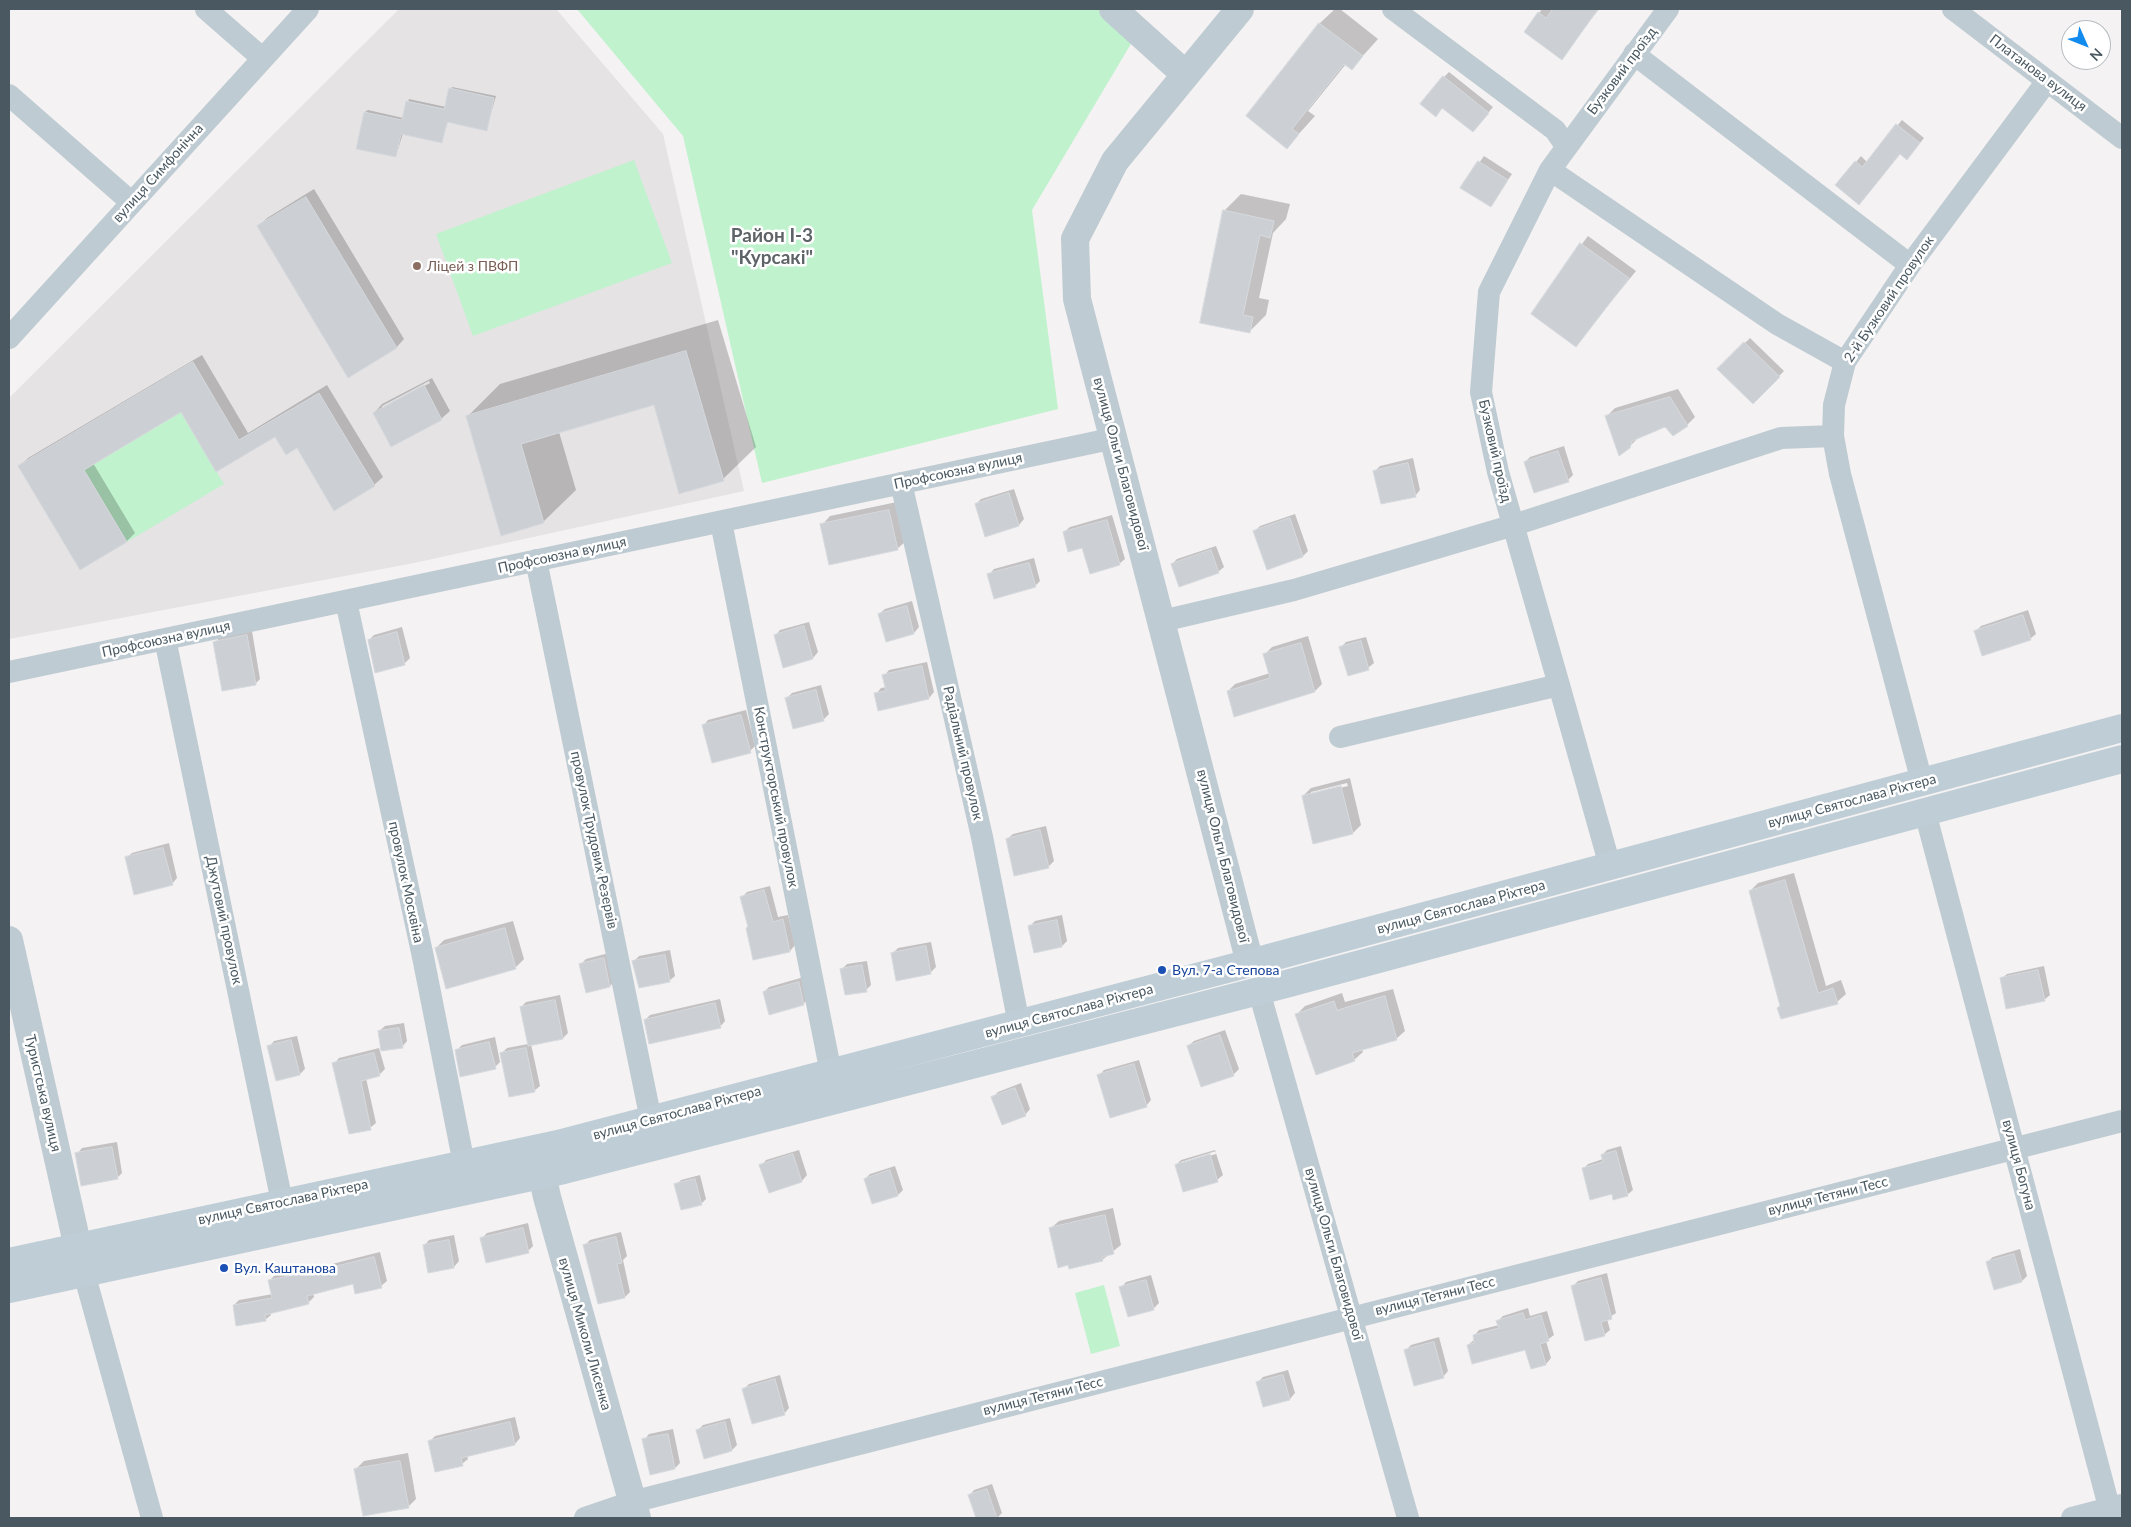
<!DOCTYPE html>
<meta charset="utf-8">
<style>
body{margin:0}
#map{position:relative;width:2131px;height:1527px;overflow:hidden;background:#f4f2f2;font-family:Lato,sans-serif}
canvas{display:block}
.frame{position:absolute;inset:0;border:10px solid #495861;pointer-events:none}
.north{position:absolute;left:2061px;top:20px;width:50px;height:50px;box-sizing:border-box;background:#fff;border:1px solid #b6bcc0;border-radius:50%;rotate:134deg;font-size:14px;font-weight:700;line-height:20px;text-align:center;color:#495861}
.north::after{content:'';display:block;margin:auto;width:18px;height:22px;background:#128bee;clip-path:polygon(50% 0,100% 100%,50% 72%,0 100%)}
</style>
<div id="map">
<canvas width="2131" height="1527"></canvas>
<div class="frame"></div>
<div class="north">N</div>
</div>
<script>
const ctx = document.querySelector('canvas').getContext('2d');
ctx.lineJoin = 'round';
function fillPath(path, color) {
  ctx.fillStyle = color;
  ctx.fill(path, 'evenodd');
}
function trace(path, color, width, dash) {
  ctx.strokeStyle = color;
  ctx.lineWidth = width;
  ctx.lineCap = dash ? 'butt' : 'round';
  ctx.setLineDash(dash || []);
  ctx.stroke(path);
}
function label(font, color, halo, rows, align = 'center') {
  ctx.font = font + ' Lato,sans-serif';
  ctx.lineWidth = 5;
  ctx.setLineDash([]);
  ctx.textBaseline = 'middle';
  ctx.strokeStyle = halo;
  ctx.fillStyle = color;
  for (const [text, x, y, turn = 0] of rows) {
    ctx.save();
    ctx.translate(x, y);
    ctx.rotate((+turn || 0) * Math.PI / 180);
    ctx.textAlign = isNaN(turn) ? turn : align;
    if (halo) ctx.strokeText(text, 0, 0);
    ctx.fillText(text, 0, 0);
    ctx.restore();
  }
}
fillPath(new Path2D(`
 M399 9H556L663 134 744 491 414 563 9 639V398Z`), '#e5e3e4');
fillPath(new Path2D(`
 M577 9H1117L1141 27 1032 210 1058 409 762 483 683 136Z
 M634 160 672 263 473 336 436 234Z
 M181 412 224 484 127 542 84 470Z
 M1104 1285 1120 1346 1091 1354 1075 1293Z`), '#c0f2ce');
fillPath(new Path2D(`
 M1335 9H1340L1378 39 1352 68 1346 64 1308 111 1315 116 1287 147 1247 116 1320 23Z
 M1542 9H1599L1562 58 1526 32Z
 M1449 72 1493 107 1478 125 1443 107 1441 110 1444 77Z
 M452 87 496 96 486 130 448 121 442 141 403 133 396 156 365 112 368 110 403 118 409 99 446 107Z
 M1902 120 1924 138 1912 153H1900L1864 198 1856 162 1861 156 1867 162Z
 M1484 156 1512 174 1490 206 1462 187Z
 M314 189 404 339 396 348 259 226 267 218Z
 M1241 194 1290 204 1286 219 1273 233 1259 298 1269 300 1266 315 1249 332 1201 322 1224 211Z
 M1588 236 1636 271 1576 345 1558 276Z
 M718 320 756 447 723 479 654 403 559 432 576 490 543 522 468 416 500 384Z
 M1750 338 1784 371 1753 403 1719 369Z
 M202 355 248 433 327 385 383 477 374 485 276 435 217 470 181 410 93 463 135 533 127 541 20 466 28 458Z
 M432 378 450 411 441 419 374 413 382 404ZM429 381 430 383 382 409V406Z
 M1678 389 1695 417 1687 425 1666 426 1638 438 1629 447 1607 416 1615 408Z
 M1564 446 1573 475 1568 480 1525 462 1530 457Z
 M1413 458 1420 490 1415 496 1375 471 1380 466Z
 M1014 489 1024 519 1019 525 986 535 976 504 981 499Z
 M897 502 906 541 897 549 822 525 830 516Z
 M1295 514 1308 551 1303 556 1255 531 1260 526Z
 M1112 515 1125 559 1119 564 1083 547 1064 532 1070 527Z
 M1216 546 1224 567 1218 572 1172 564 1177 559Z
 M1034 558 1040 581 1035 586 989 575 994 569Z
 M912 601 919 627 914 633 887 640 879 614 885 609Z
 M2028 610 2036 634 2030 639 1976 631 1981 626Z
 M809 622 818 652 813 658 784 666 775 636 780 630Z
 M402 627 410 658 404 664 369 640 374 635Z
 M252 631 260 679 255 684 215 643 220 637Z
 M1308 636 1322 684 1315 691H1228L1235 684 1270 673 1265 654 1272 647Z
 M1366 637 1374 663 1368 668 1341 647 1346 642Z
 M927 662 934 692 929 698 879 709 876 694 881 688 887 687 884 676 889 670Z
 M821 685 829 714 823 720 787 698 792 693Z
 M746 710 755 746 750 751 703 726 708 720Z
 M1350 778 1361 825 1353 833 1303 796 1311 788ZM1347 783 1348 786 1311 795V792Z
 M1046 826 1054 861 1048 867 1007 839 1013 834Z
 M169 843 177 878 172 884 126 858 132 853Z
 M1794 873 1826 986 1841 980 1846 994 1837 1002 1781 1005 1750 891 1758 883Z
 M770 886 778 917 788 915 795 945 790 951 747 928 749 926 742 897 747 892Z
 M1062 915 1067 941 1062 946 1030 926 1035 921Z
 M513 921 524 959 515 968 436 948 444 940Z
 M931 942 936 967 930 973 892 954 898 948Z
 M670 950 675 976 669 981 633 962 639 956Z
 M609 953 615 981 610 986 580 965 586 959Z
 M867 961 871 985 866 990 842 969 847 964Z
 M2044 966 2050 995 2044 1000 2001 979 2007 974Z
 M804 977 809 999 803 1004 764 992 769 987Z
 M1393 989 1405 1031 1396 1039 1362 1049 1363 1052 1354 1060 1296 1015 1305 1006 1342 993 1345 1002Z
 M560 995 568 1033 563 1038 531 1044 540 1086 534 1091 501 1054 507 1048 528 1044 521 1007 526 1002Z
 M720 999 725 1021 720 1027 645 1020 650 1015Z
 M404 1023 407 1041 402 1047 379 1031 385 1026Z
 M1225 1030 1239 1069 1233 1075 1188 1046 1194 1041Z
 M297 1036 305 1069 300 1074 269 1047 274 1041Z
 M495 1037 500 1062 495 1067 456 1051 462 1045Z
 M379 1048 385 1069 379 1075 366 1078 376 1123 370 1128 334 1064 339 1058Z
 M1139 1060 1151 1100 1146 1106 1099 1076 1104 1070Z
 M1021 1083 1030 1109 1025 1115 993 1097 998 1092Z
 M117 1142 122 1173 117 1178 77 1154 82 1148Z
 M1621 1146 1633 1190 1627 1195 1613 1193 1583 1169 1588 1164 1603 1159 1602 1155 1607 1150Z
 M799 1150 807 1175 802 1181 770 1191 761 1166 766 1160Z
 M1215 1150 1223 1175 1217 1180 1176 1165 1181 1160ZM1216 1151V1154L1181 1164V1162Z
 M895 1166 903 1190 898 1195 873 1203 865 1179 870 1174Z
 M700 1175 706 1199 701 1204 676 1185 681 1180Z
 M1113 1208 1121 1245 1102 1260 1050 1229 1059 1221Z
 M528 1223 533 1246 528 1251 482 1238 487 1233Z
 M621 1232 627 1256 623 1260 630 1292 625 1297 599 1303 585 1245 590 1240Z
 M454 1235 459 1261 454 1267 424 1246 429 1240Z
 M2020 1249 2027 1276 2022 1281 1987 1262 1993 1257Z
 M380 1252 387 1281 381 1286 354 1283 313 1293 314 1297 308 1303 270 1312 271 1315 265 1320 234 1305 239 1300 273 1294 270 1280 275 1275 328 1265Z
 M1607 1273 1616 1313 1607 1319 1610 1330 1604 1335 1573 1286 1578 1281Z
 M1151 1275 1159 1303 1153 1309 1121 1288 1126 1282Z
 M1528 1308 1530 1316 1547 1311 1554 1335 1546 1341 1551 1358 1546 1364 1532 1368 1526 1349 1468 1345 1475 1339 1474 1336 1479 1330 1499 1325 1498 1321 1503 1316Z
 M1439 1337 1448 1371 1443 1377 1406 1350 1411 1345Z
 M1288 1370 1295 1393 1290 1399 1264 1406 1257 1383 1263 1377Z
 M780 1375 789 1408 784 1414 744 1389 749 1384Z
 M515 1417 520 1438 515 1444 467 1455 468 1459 462 1464 430 1441 435 1436Z
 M730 1418 737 1445 732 1450 698 1430 703 1425Z
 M673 1429 680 1463 675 1468 644 1440 649 1434Z
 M408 1453 416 1499 408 1507 356 1469 364 1461Z
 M992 1484 1002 1513 997 1518H977L969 1496 974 1490Z`), '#0003');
const building = new Path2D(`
 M1553 9H1598L1562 60 1524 32 1538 12 1546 18Z
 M1319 23 1363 56 1352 70 1344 64 1292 129 1299 134 1287 149 1246 116Z
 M1443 76 1489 113 1473 132 1442 108 1436 117 1420 104Z
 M449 88 494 98 487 131 447 122 442 143 401 134 396 157 356 149 364 112 402 120 406 101 444 109Z
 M1896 124 1920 143 1907 160 1900 154 1859 205 1835 185 1855 161 1862 167Z
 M1478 161 1508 180 1491 207 1460 188Z
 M306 197 397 348 348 378 257 226Z
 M1223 210 1274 221 1270 238 1260 235 1243 315 1253 317 1250 333 1200 323Z
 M1580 243 1629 278 1576 347 1531 314Z
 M1744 342 1780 377 1753 404 1717 369Z
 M686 351 724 481 679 494 654 405 521 444 544 523 501 536 466 416Z
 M193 362 239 440 319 393 375 486 334 511 297 448 286 455 275 437 216 472 181 412 84 470 127 542 80 570 18 466Z
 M424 385 442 420 391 447 373 413Z
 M1670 397 1688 426 1673 436 1665 427 1632 441 1630 448 1619 456 1605 416Z
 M1558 451 1569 482 1534 493 1524 462Z
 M1408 463 1416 497 1381 504 1373 471Z
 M1009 493 1019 526 985 537 975 504Z
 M889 510 898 550 829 565 820 524Z
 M1290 518 1303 557 1267 570 1253 531Z
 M1107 520 1120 565 1090 574 1082 548 1068 552 1063 532Z
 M1211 550 1219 573 1179 587 1171 564Z
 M1029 563 1036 587 994 599 987 574Z
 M907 606 914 634 886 642 878 614Z
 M2023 615 2031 640 1982 656 1974 631Z
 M804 626 813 659 783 668 774 635Z
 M397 632 405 665 375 673 368 640Z
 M247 635 256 685 222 691 213 642Z
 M1361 641 1369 670 1348 676 1339 647Z
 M1301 643 1315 692 1234 717 1227 691 1270 678 1263 654Z
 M922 666 929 699 878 711 874 693 886 691 882 675Z
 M816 690 824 721 793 729 785 698Z
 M741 715 751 753 712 763 702 725Z
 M1341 786 1353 834 1313 844 1302 796Z
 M1040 830 1049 868 1014 876 1006 839Z
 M163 848 173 885 134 895 125 857Z
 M1785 880 1818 993 1833 988 1838 1004 1781 1019 1777 1008 1780 1006 1749 891Z
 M764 890 773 922 783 919 790 952 753 960 746 928 748 927 740 897Z
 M1057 920 1062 947 1034 953 1028 926Z
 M505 928 516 969 446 989 435 948Z
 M926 946 931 974 896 981 891 953Z
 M665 955 670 982 639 988 632 961Z
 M604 958 610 987 586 993 579 964Z
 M862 965 867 992 845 995 840 969Z
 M2038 970 2045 1001 2006 1009 2000 978Z
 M799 982 804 1005 769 1015 763 992Z
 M1385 996 1397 1040 1352 1053 1355 1061 1316 1075 1295 1014 1334 1001 1337 1010Z
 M555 1000 563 1039 528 1046 520 1007Z
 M715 1003 721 1028 649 1044 644 1020Z
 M399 1028 403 1048 381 1051 378 1031Z
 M1220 1035 1234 1076 1201 1087 1187 1046Z
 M291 1040 300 1075 276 1081 267 1046Z
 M489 1042 496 1069 460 1077 455 1050Z
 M526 1048 535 1092 509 1097 500 1053Z
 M374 1053 380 1076 361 1081 371 1130 349 1134 332 1063Z
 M1134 1064 1147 1107 1110 1118 1097 1075Z
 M1015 1088 1026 1116 1002 1125 991 1097Z
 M112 1147 118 1179 81 1186 75 1153Z
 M1616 1151 1628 1196 1613 1200 1612 1194 1590 1200 1582 1168 1603 1162 1601 1155Z
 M793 1154 802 1182 769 1193 759 1165Z
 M1210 1154 1218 1182 1183 1192 1175 1165Z
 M890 1170 898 1196 872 1204 864 1179Z
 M695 1179 702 1205 681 1210 674 1184Z
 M1105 1215 1114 1254 1102 1257 1103 1261 1069 1269 1068 1265 1058 1268 1049 1228Z
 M523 1228 529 1253 486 1263 480 1238Z
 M616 1237 622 1263 617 1264 625 1298 598 1304 583 1245Z
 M449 1240 454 1268 428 1273 423 1245Z
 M2014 1254 2022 1282 1994 1290 1986 1262Z
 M374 1257 382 1288 355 1294 353 1284 307 1296 309 1304 265 1315 266 1321 236 1326 233 1305 272 1298 268 1280 321 1270Z
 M1601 1278 1612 1319 1601 1322 1605 1336 1585 1341 1571 1286Z
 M1146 1280 1154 1310 1128 1317 1119 1287Z
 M1523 1313 1525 1320 1541 1315 1549 1341 1540 1344 1546 1365 1531 1369 1525 1350 1472 1364 1467 1345 1474 1343 1473 1335 1499 1328 1496 1321Z
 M1434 1342 1444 1378 1414 1386 1404 1350Z
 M1283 1375 1290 1400 1263 1407 1256 1382Z
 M775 1379 785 1415 752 1424 742 1389Z
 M510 1422 515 1445 461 1458 463 1466 435 1472 428 1441Z
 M725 1422 732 1451 704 1459 696 1430Z
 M668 1434 675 1469 650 1475 642 1439Z
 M400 1461 409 1508 363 1516 354 1469Z
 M987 1489 997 1518H976L968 1495Z`);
fillPath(building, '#ccd0d4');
trace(building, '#d6d9dd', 1);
trace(new Path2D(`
 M206 9 262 58
 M1393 9 1555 130 1566 146
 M1953 9 2122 138
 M1634 54 1910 265
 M9 95 131 202
 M1550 170 1777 324 1845 362
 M9 338 308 9
 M901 483 982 837 1019 1024
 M721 522 831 1073
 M536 560 651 1120
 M346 601 423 957 464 1164
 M1162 621 1294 590 1413 555 1514 525 1781 438 1833 436
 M165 639 282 1202
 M9 672 1115 438
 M1559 685 1610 866
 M1340 737 1559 685 1498 472 1481 392 1489 292 1550 170 1668 9
 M1922 782 1840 474 1833 436 1834 405 1845 362 1910 265 2047 81
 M1925 812 2112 1518
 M1259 991 1408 1518
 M84 1273 152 1518
 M585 1518 632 1502 2122 1121
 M2072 1518 2122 1505`), '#bfcbd2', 22);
trace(new Path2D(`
 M1113 9 1185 74
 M1240 9 1115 161 1075 239 1077 299 1250 963
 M9 940 83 1270
 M537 1151 547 1197 637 1518`), '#bfcbd2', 28);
trace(new Path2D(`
 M9 1262 558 1144 1250 963 2122 728
 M9 1289 564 1170 1286 984 2122 759`), '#bfcdd6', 28);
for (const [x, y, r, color] of [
 [417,266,5,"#8d6e63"],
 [1162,970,5,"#1a4fb4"],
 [224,1268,5,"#1a4fb4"]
]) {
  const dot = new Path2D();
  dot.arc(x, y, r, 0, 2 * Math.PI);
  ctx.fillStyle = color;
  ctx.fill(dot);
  trace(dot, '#fff', 2);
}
label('14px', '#495861', '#fff', [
 ["Бузковий проїзд",1622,71,-53],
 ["Платанова вулиця",2038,73,37],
 ["вулиця Симфонічна",158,173,-48],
 ["2-й Бузковий провулок",1889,299,-56],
 ["Бузковий проїзд",1495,451,77],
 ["вулиця Ольги Благовидової",1121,464,75],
 ["Профсоюзна вулиця",958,471,-12],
 ["Профсоюзна вулиця",562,555,-12],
 ["Профсоюзна вулиця",166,639,-12],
 ["Радіальний провулок",963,753,77],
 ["Конструкторський провулок",776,797,79],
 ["вулиця Святослава Ріхтера",1852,801,-15],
 ["провулок Трудових Резервів",594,840,78],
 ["вулиця Ольги Благовидової",1223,856,76],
 ["провулок Москвіна",406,882,78],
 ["вулиця Святослава Ріхтера",1461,907,-15],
 ["Джутовий провулок",224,920,78],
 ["вулиця Святослава Ріхтера",1069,1011,-15],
 ["Туристська вулиця",43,1093,77],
 ["вулиця Святослава Ріхтера",677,1113,-15],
 ["вулиця Богуна",2019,1165,75],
 ["вулиця Тетяни Тесс",1828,1196,-14],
 ["вулиця Святослава Ріхтера",283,1202,-12],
 ["вулиця Ольги Благовидової",1334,1254,74],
 ["вулиця Тетяни Тесс",1435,1296,-14],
 ["вулиця Миколи Лисенка",585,1334,74],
 ["вулиця Тетяни Тесс",1043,1396,-14]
]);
label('14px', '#785e54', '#fff', [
 ["Ліцей з ПВФП",427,266]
], 'left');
label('14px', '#164399', '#fff', [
 ["Вул. 7-а Степова",1172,970],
 ["Вул. Каштанова",234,1268]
], 'left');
label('bold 19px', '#5e6367', '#fff', [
 ["Район І-3",772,236],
 ["\"Курсакі\"",772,258]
]);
</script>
